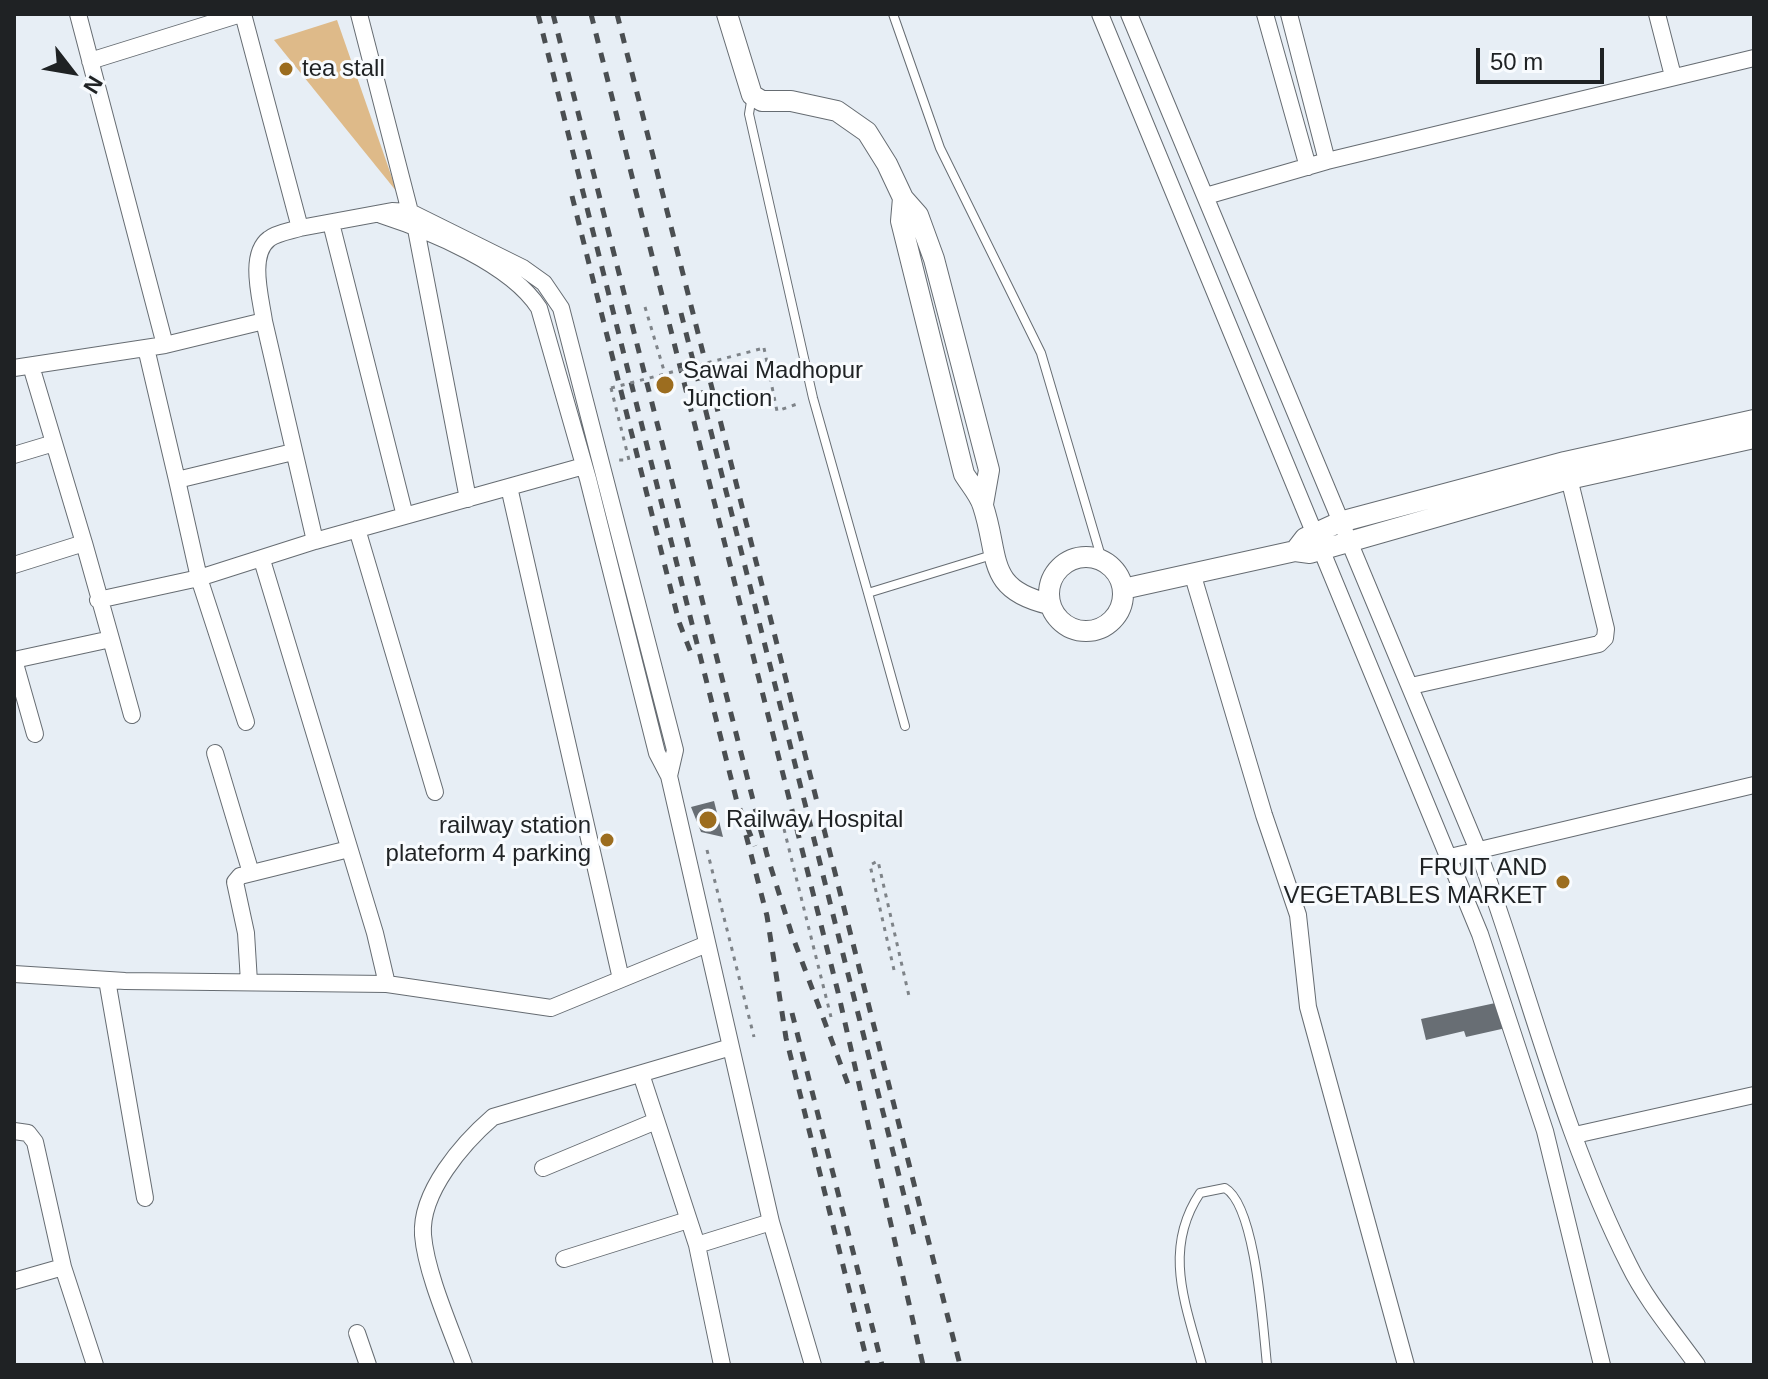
<!DOCTYPE html>
<style>
body{margin:0}
#map{position:relative;width:1768px;height:1379px;overflow:hidden;background:#e7eef5;font-family:Helvetica,sans-serif}
canvas{display:block}
.frame{position:absolute;inset:0;border:16px solid #1f2224;pointer-events:none}
.north{position:absolute;left:32px;top:32px;width:80px;height:80px;-webkit-text-stroke:6px #f8fbfe;paint-order:stroke;rotate:121deg;font-size:22px;font-weight:700;line-height:32px;text-align:center;color:#1f2224}
.north::after{content:'';display:block;margin:auto;width:28px;height:36px;background:#1f2224;clip-path:polygon(50% 0,100% 100%,50% 72%,0 100%)}
.scale{position:absolute;left:1476px;top:48px;width:128px;height:36px;box-sizing:border-box;border:4px solid #1f2224;border-top:0;padding-left:10px;font-size:24px;line-height:28px;white-space:nowrap;color:#1f2224;-webkit-text-stroke:6px #f8fbfe;paint-order:stroke}
</style>
<div id="map">
<canvas width="1768" height="1379"></canvas>
<div class="frame"></div>
<div class="north">N</div>
<div class="scale">50 m</div>
</div>
<script>
const ctx = document.querySelector('canvas').getContext('2d');
ctx.lineJoin = 'round';
function fillPath(path, color) {
  ctx.fillStyle = color;
  ctx.fill(path, 'evenodd');
}
function trace(path, color, width, dash) {
  ctx.strokeStyle = color;
  ctx.lineWidth = width;
  ctx.lineCap = dash ? 'butt' : 'round';
  ctx.setLineDash(dash || []);
  ctx.stroke(path);
}
function label(font, color, halo, rows, align = 'center') {
  ctx.font = font + ' Helvetica,sans-serif';
  ctx.lineWidth = 6;
  ctx.setLineDash([]);
  ctx.textBaseline = 'middle';
  ctx.strokeStyle = halo;
  ctx.fillStyle = color;
  for (const [text, x, y, turn = 0] of rows) {
    ctx.save();
    ctx.translate(x, y);
    ctx.rotate((+turn || 0) * Math.PI / 180);
    ctx.textAlign = isNaN(turn) ? turn : align;
    if (halo) ctx.strokeText(text, 0, 0);
    ctx.fillText(text, 0, 0);
    ctx.restore();
  }
}
fillPath(new Path2D(`
 M337 20 397 192 274 40Z`), '#deba89');
fillPath(new Path2D(`
 M714 801 723 837 701 832 691 807Z
 M1500 1002 1506 1028 1466 1037 1464 1031 1426 1040 1421 1019Z`), '#686e74');
const service = new Path2D(`
 M893 14 940 148 1041 353 1102 560
 M752 95 749 114 813 398 868 593 992 555
 M868 593 905 726
 M1202 1365C1186 1305 1162 1250 1200 1193L1225 1188C1256 1206 1263 1328 1267 1365`);
const minor = new Path2D(`
 M78 14 165 345 264 321C261 299 248 255 269 239 276 233 290 231 300 228
 M243 14 300 228 392 211 410 212 523 268 544 283 561 308 675 750 669 776
 M359 14 410 212
 M1100 14 1480 934 1545 1131 1602 1365
 M1129 14 1477 848C1528 986 1562 1133 1629 1265 1646 1300 1674 1333 1697 1365
 M1265 14 1308 167
 M1289 14 1327 161
 M1657 14 1673 76
 M90 61 241 14
 M1206 196 1327 161 1754 58
 M381 215C430 231 511 264 539 308L588 479 657 753 669 776 771 1222 813 1365
 M331 223 405 516
 M416 229 468 499
 M264 321 315 541
 M146 348 177 480
 M31 366 84 543
 M14 368 165 345
 M14 455 54 443
 M509 487 621 979
 M357 529 435 792
 M262 560 375 933 387 984
 M14 565 84 543 111 639 14 660
 M1193 576 1264 815 1298 915 1308 1007 1406 1365
 M98 600 199 578 315 541 584 466
 M111 639 132 715
 M14 660 35 734
 M1411 686 1599 644 1605 638 1606 629 1567 470
 M246 722 199 578 177 480 293 452
 M215 753 251 873
 M1450 857 1754 785
 M14 974 125 981 387 984 551 1008 707 944
 M107 980 145 1198
 M249 982 246 933 235 882 240 876 349 849
 M641 1074 697 1245
 M14 1131 28 1133 35 1142 63 1267 95 1365
 M1575 1135 1754 1095
 M543 1168 656 1121
 M564 1259 688 1220
 M14 1281 63 1267
 M357 1333 368 1365
 M464 1365C451 1329 426 1273 423 1235 420 1192 463 1143 493 1117L731 1047
 M722 1365 697 1245 771 1222`);
const tertiary = new Path2D(`
 M727 14 752 95 762 101H791L837 111 867 132 887 164 903 198 918 215 934 259 989 470 983 504
 M903 198 901 221 964 474C970 484 980 495 983 506 1000 557 985 589 1049 604
 M1295 551 1305 538 1340 522 1565 462 1754 420
 M1049 594a37 37 0 1 1 74 0a37 37 0 1 1-74 0Z
 M1123 589 1295 551 1310 553 1569 479 1754 438`);
trace(service, '#666c72', 10);
trace(minor, '#666c72', 18);
trace(tertiary, '#666c72', 22);
trace(new Path2D(`
 M645 307 665 374
 M764 348 777 411 800 403
 M611 388 629 460H619
 M784 829 831 1017
 M707 850 754 1037
 M894 970 870 865 878 861 909 996`), '#7e8388', 3, [4, 6]);
trace(service, '#fff', 8);
trace(minor, '#fff', 16);
trace(tertiary, '#fff', 20);
trace(new Path2D(`
 M538 14 737 802 755 846
 M553 14 767 855 792 935 851 1092
 M591 14 838 992 923 1365
 M617 14 960 1365
 M572 196 679 622 691 653
 M681 313 914 1235
 M746 835 767 916 786 1038 868 1365
 M792 1013 882 1365`), '#4a4e51', 5, [10, 10]);
trace(new Path2D(`
 M611 388 764 348`), '#7e8388', 3, [4, 6]);
for (const [x, y, r, color] of [
 [286,69,8,"#9c6d1f"],
 [665,385,10,"#9c6d1f"],
 [708,820,10,"#9c6d1f"],
 [607,840,8,"#9c6d1f"],
 [1563,882,8,"#9c6d1f"]
]) {
  const dot = new Path2D();
  dot.arc(x, y, r, 0, 2 * Math.PI);
  ctx.fillStyle = color;
  ctx.fill(dot);
  trace(dot, '#f8fbfe', 3);
}
label('24px', '#1f2224', '#f8fbfe', [
 ["tea stall",302,69],
 ["Sawai Madhopur",683,371],
 ["Junction",683,399],
 ["Railway Hospital",726,820],
 ["railway station",591,826,"right"],
 ["plateform 4 parking",591,854,"right"],
 ["FRUIT AND",1547,868,"right"],
 ["VEGETABLES MARKET",1547,896,"right"]
], 'left');
</script>
